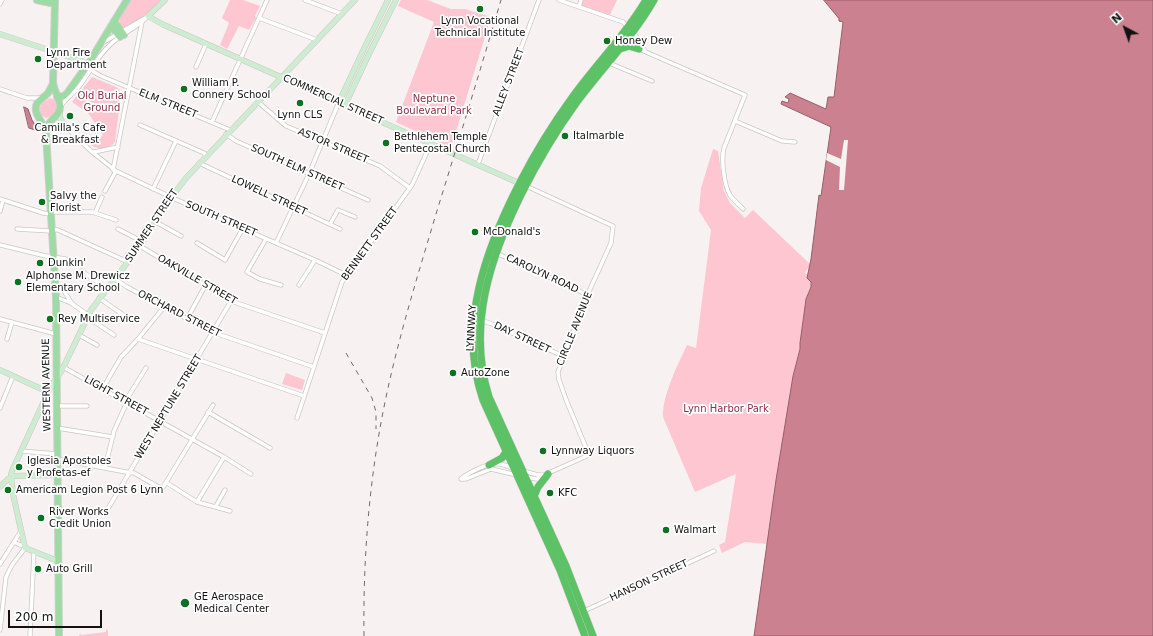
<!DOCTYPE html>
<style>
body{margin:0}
#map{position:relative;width:1153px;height:636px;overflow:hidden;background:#f8f1f2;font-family:"DejaVu Sans",sans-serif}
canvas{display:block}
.north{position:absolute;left:1105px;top:8px;width:40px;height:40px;-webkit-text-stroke:3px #fff;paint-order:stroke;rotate:319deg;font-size:11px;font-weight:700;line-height:16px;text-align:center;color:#131111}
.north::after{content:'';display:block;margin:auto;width:14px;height:18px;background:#131111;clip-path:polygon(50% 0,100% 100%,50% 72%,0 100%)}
.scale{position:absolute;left:8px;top:610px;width:94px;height:18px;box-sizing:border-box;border:2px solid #131111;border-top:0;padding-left:5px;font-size:12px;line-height:14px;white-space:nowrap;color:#131111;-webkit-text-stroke:3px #fff;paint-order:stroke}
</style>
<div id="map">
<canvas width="1153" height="636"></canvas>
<div class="north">N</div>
<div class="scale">200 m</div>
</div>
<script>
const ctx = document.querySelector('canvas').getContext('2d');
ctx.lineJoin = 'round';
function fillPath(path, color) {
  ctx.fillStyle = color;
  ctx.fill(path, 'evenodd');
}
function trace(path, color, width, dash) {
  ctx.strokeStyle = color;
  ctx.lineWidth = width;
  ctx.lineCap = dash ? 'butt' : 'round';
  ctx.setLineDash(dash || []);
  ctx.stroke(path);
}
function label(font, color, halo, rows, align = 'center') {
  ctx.font = font + ' "DejaVu Sans",sans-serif';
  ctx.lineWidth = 3.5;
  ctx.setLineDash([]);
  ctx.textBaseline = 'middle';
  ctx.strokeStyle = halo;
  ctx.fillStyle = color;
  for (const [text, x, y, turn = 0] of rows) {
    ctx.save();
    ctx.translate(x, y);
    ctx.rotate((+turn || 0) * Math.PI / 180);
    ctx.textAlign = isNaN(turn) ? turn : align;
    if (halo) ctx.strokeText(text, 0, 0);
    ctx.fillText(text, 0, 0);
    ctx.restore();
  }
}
fillPath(new Path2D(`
 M129 0H161C154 7 131 31 121 27L119 21Z
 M230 0H243L260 6 255 16 256 18 249 30 239 26 227 49 220 45 229 23 222 18Z
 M401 0H427L451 9H465L491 17 451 148 396 122 434 22 398 6Z
 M582 0H617L610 15 580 5Z
 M92 77 116 87 119 89 121 94 115 142C110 149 97 150 91 145L103 135 88 113 72 102Z
 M50 98 53 99 56 101V109L52 116 46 118 40 114 39 109 42 103Z
 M713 149 718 151 724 191 730 203 745 218 753 210 810 264 809 268H808L805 273 808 275 811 285 806 299 800 343V349L793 376 767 544 745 542 722 553 719 545 725 542 736 474 695 492 663 417C662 396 678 364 687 345L696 348 711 230 699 211 701 188Z
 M286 373 305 380 302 390 282 384Z
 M106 629 108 631V636H79L80 633 81 635 106 632Z`), '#fdc6d0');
const water = new Path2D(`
 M824 0H1153V636H754L776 480 793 376 800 349V343L806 299 811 287V282L807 278 811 259 819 195 821 196 831 127 781 104 782 101 788 103 789 99 785 97 790 93 826 109 828 97H834L843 22 839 21V19Z
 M24 107 28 109 32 120 38 129V131L29 128Z`);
fillPath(water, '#cc8190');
trace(water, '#945f6a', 1);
fillPath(new Path2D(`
 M844 140H848L844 190H839L840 167 826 160 827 153 841 159Z`), '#f8f1f2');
const street = new Path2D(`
 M305 0 342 14
 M559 0 623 22 628 27
 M0 4 2 0
 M579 7 581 0
 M259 18 317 40
 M632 33 636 36 644 49
 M633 35 634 43 639 49 745 95 724 148C721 158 724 186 730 195 733 200 739 204 743 209
 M102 43 145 18
 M609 63 652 81
 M87 65 94 72 101 76 230 130
 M196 67 206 44
 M0 89 27 98H41
 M258 102 286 126 380 166 410 188
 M61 106C65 99 72 95 78 88 89 74 97 56 111 44 122 33 137 28 148 16
 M735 121 782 141 795 142
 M212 122 267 0
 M64 125 92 152 116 171 175 199 315 260 346 275
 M140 125 204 153 206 156
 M226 134 236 141 368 200
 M94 152 118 147
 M199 163 340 229
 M478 164 539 0
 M113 170 142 22
 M153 189 176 141
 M105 191 116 171
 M0 199 43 213 50 214
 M0 211 3 200
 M50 212H92L116 220
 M95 213 102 197
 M156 222 181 236
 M330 224 338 210 355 217
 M17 229 51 231
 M51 229 58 230 128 262
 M118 229 143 242
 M266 239 247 272 260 279 281 285
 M197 243 225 260 243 228
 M276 243 309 174 339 102
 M0 245 46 256 66 259 73 265
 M140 246 231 301 325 333
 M496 253 588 295
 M82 271 107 289
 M115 279 127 287 212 332 314 367
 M299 285 315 260
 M55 286 62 288 71 302
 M56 297 71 303 88 315
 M99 298 129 319
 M87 317 114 335
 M0 319 56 334
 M187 319 205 286
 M481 320 492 324 563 356
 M79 335 97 345
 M7 339 12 322
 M138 339 304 396
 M63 367 224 457 251 474
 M103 388 121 357 138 339 164 307
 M57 406H87
 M0 408 13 376
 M208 412 270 448
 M297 418 342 282 412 185 431 143
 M57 428 113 437
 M21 451 57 454
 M57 459 126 472 134 473 162 489 213 405
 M105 468 114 431 127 402 128 397 146 368
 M523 471 538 475H544L589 455 567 402 559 380 558 372 586 298 611 243 613 226 526 186
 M525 477 537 479 544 477
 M461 479C466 474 486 464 494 464 500 463 507 466 513 468
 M461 479H466L491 469 517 475
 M167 483 197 502 230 511
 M197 502 224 457
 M216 506 225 490
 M106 512 231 301
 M14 542 20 545H24
 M0 564 21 531
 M584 611 714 551
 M0 630 6 577 12 565 25 548
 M30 636 34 552`);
const secondary = new Path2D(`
 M165 0 148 16 164 25 521 184
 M0 34 61 54 82 61 87 65
 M339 102 362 53 388 0
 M345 105 369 54 396 0
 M59 111 60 117 64 125
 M0 370 48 392
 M0 487 8 479 13 476 58 475
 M58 561 25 548 13 494 11 475 12 471 50 388 62 370 91 310 140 246 173 195 186 178 355 0`);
const primary = new Path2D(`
 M37 0 55 4
 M55 0 53 82C54 92 61 100 60 107 60 115 54 117 50 122 47 126 47 130 46 134L56 297 59 636
 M114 21 124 35
 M111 26 120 37
 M57 97 64 96 68 92 90 61 127 0
 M46 132C44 124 37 117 36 111 34 101 43 99 48 93 50 90 51 87 53 84`);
const highway = new Path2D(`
 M620 49 629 46 639 49
 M489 465 502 458 506 452
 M534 496 538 487 548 474
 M585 636 560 570 483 400C457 325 486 248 520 182 535 153 552 125 571 99 595 65 625 36 646 0
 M593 636 566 566 489 397C467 327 490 258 521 195 537 163 556 131 577 102 603 67 633 37 654 0`);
trace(street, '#ccc6c7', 5);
trace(secondary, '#ccc6c7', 6);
trace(primary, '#d0cfcf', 8);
trace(highway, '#d0cfcf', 8);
trace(street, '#fff', 3.5);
trace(secondary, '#ceecd1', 5);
trace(primary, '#9edaa3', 6);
trace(highway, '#5dc165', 7);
trace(new Path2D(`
 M346 353 372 398 376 412V429
 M364 636C363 559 369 482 384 407 397 342 417 278 436 214 458 143 480 71 501 0`), '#6e6a6b', 1, [5, 5]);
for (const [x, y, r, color] of [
 [480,9,4,"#0c7121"],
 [607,41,4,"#0c7121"],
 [38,59,4,"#0c7121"],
 [184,89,4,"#0c7121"],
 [300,103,4,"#0c7121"],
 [70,116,4,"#0c7121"],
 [565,136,4,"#0c7121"],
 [386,143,4,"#0c7121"],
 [42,202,4,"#0c7121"],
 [475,232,4,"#0c7121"],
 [40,263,4,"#0c7121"],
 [18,282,4,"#0c7121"],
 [50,319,4,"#0c7121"],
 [453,373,4,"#0c7121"],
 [543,451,4,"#0c7121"],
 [19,467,4,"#0c7121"],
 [8,490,4,"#0c7121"],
 [550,493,4,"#0c7121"],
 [41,518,4,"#0c7121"],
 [666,530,4,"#0c7121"],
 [38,569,4,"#0c7121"],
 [185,603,5,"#0c7121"]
]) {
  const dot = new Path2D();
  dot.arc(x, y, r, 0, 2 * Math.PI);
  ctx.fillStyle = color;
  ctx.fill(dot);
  trace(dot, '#fff', 1.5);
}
label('10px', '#131111', '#fff', [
 ["Lynn Vocational",480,21,"center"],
 ["Technical Institute",480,33,"center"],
 ["Honey Dew",615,41],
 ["Lynn Fire",46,53],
 ["Department",46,65],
 ["William P.",192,83],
 ["Connery School",192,95],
 ["Lynn CLS",300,115,"center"],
 ["Camilla's Cafe",70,128,"center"],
 ["& Breakfast",70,140,"center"],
 ["Italmarble",573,136],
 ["Bethlehem Temple",394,137],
 ["Pentecostal Church",394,149],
 ["Salvy the",50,196],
 ["Florist",50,208],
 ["McDonald's",483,232],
 ["Dunkin'",48,263],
 ["Alphonse M. Drewicz",26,276],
 ["Elementary School",26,288],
 ["Rey Multiservice",58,319],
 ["AutoZone",461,373],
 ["Lynnway Liquors",551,451],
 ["Iglesia Apostoles",27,461],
 ["y Profetas-ef",27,473],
 ["Americam Legion Post 6 Lynn",16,490],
 ["KFC",558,493],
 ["River Works",49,512],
 ["Credit Union",49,524],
 ["Walmart",674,530],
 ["Auto Grill",46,569],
 ["GE Aerospace",194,597],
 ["Medical Center",194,609]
], 'left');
label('10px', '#131111', '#fff', [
 ["ALLEY STREET",509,82,-69],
 ["COMMERCIAL STREET",333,100,24],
 ["ELM STREET",168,104,22],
 ["ASTOR STREET",333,146,23],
 ["SOUTH ELM STREET",297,168,24],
 ["LOWELL STREET",269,196,25],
 ["SOUTH STREET",221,219,23],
 ["SUMMER STREET",152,226,-56],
 ["BENNETT STREET",370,244,-54],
 ["CAROLYN ROAD",542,274,25],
 ["OAKVILLE STREET",197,280,30],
 ["ORCHARD STREET",179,314,27],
 ["LYNNWAY",472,328,-87],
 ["CIRCLE AVENUE",575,329,-68],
 ["DAY STREET",522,338,25],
 ["WESTERN AVENUE",47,385,-91],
 ["LIGHT STREET",116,396,29],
 ["WEST NEPTUNE STREET",169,407,-59],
 ["HANSON STREET",649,581,-25]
]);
label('10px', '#8a3049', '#fff', [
 ["Old Burial",102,96],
 ["Ground",102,108],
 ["Neptune",434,99],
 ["Boulevard Park",434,111],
 ["Lynn Harbor Park",726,409]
]);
</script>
